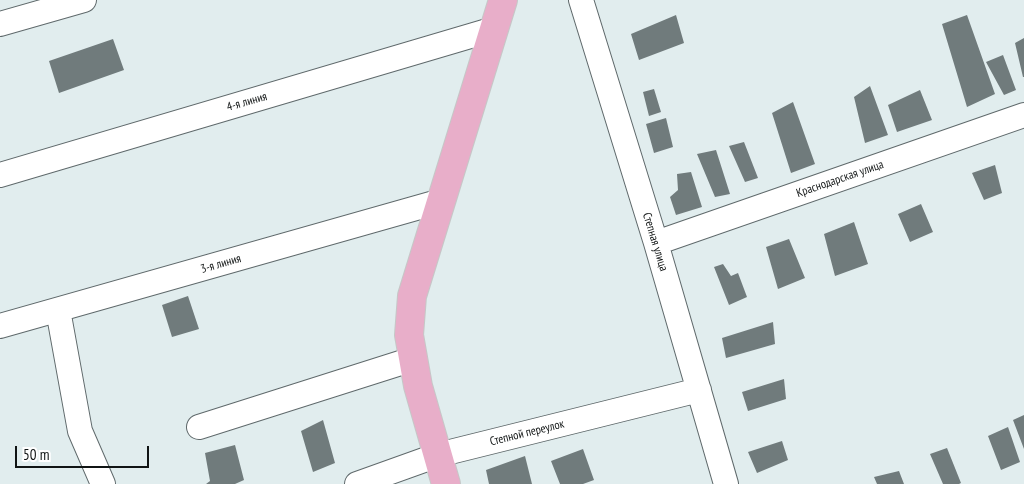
<!DOCTYPE html>
<meta charset="utf-8">
<style>
body{margin:0}
#map{position:relative;width:1024px;height:484px;overflow:hidden;background:#e1edee;font-family:"PT Sans Narrow",sans-serif}
canvas{display:block}
.scale{position:absolute;left:15px;top:446px;width:134px;height:22px;box-sizing:border-box;border:2px solid #101414;border-top:0;padding-left:6px;font-size:15px;line-height:18px;white-space:nowrap;color:#101414;-webkit-text-stroke:4px #fff;paint-order:stroke}
</style>
<div id="map">
<canvas width="1024" height="484"></canvas>
<div class="scale">50 m</div>
</div>
<script>
const ctx = document.querySelector('canvas').getContext('2d');
ctx.lineJoin = 'round';
function fillPath(path, color) {
  ctx.fillStyle = color;
  ctx.fill(path, 'evenodd');
}
function trace(path, color, width, dash) {
  ctx.strokeStyle = color;
  ctx.lineWidth = width;
  ctx.lineCap = dash ? 'butt' : 'round';
  ctx.setLineDash(dash || []);
  ctx.stroke(path);
}
function label(font, color, halo, rows, align = 'center') {
  ctx.font = font + ' "PT Sans Narrow",sans-serif';
  ctx.lineWidth = 4.5;
  ctx.setLineDash([]);
  ctx.textBaseline = 'middle';
  ctx.strokeStyle = halo;
  ctx.fillStyle = color;
  for (const [text, x, y, turn = 0] of rows) {
    ctx.save();
    ctx.translate(x, y);
    ctx.rotate((+turn || 0) * Math.PI / 180);
    ctx.textAlign = isNaN(turn) ? turn : align;
    if (halo) ctx.strokeText(text, 0, 0);
    ctx.fillText(text, 0, 0);
    ctx.restore();
  }
}
fillPath(new Path2D(`
 M676 15 684 43 639 60 631 34Z
 M967 15 995 94 967 107 942 24Z
 M1024 38V77H1023L1015 43Z
 M113 39 124 70 59 93 49 61Z
 M1003 55 1016 90 1004 95 986 62Z
 M870 86 888 135 865 143 854 97Z
 M654 89 661 112 649 116 643 92Z
 M920 90 932 120 897 132 888 105Z
 M793 102 815 164 791 173 772 113Z
 M666 118 673 147 654 153 646 124Z
 M744 142 758 178 745 182 729 146Z
 M716 150 730 194 715 197 697 154Z
 M995 165 1002 193 984 200 972 173Z
 M691 172 702 207 676 215 670 197 678 190 677 174Z
 M921 204 933 232 910 242 898 214Z
 M854 222 868 264 835 276 824 234Z
 M789 239 805 278 778 289 766 247Z
 M723 264 731 276 738 273 747 297 729 305 714 267Z
 M188 296 199 329 172 337 162 305Z
 M773 322 775 344 726 358 722 338Z
 M784 379 786 399 748 411 742 392Z
 M1024 415V449L1013 420Z
 M323 420 335 463 313 472 301 431Z
 M1008 427 1020 462 1001 470 988 436Z
 M782 441 788 460 757 473 748 452Z
 M235 445 244 480 235 484H206L210 481 205 453Z
 M947 448 961 483 959 484H943L930 454Z
 M583 449 594 480 583 484H560L551 461Z
 M525 456 532 484H489L486 470Z
 M899 471 904 484H877L874 477Z`), '#707b7c');
const minor = new Path2D(`
 M581 0 656 243 726 484
 M0 24 84 0
 M0 175 494 29
 M656 243 1024 115
 M58 310 80 431 103 484
 M0 326 441 201
 M199 427 413 359
 M357 484 438 455 699 390`);
const major = new Path2D(`
 M446 484 418 386 409 335 412 296 503 0`);
trace(minor, '#5f696b', 26);
trace(major, '#c6c7c7', 30);
trace(minor, '#fff', 24);
trace(major, '#e8aec9', 28);
label('12px', '#101414', '#fff', [
 ["4-я линия",247,102,-16],
 ["Краснодарская улица",840,179,-19],
 ["Степная улица",655,242,73],
 ["3-я линия",221,264,-16],
 ["Степной переулок",527,433,-14]
]);
</script>
